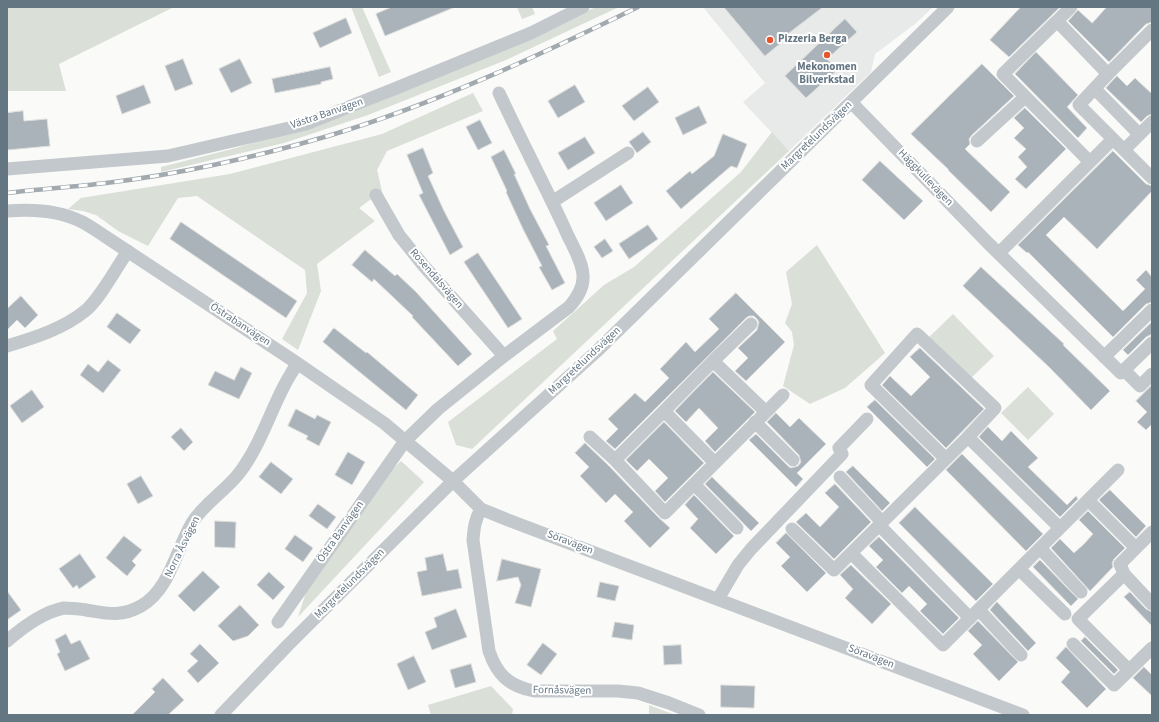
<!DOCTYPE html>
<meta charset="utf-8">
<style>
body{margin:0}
#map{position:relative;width:1159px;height:722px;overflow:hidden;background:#fafaf8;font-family:"Source Sans 3",sans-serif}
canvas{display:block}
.frame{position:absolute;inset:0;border:8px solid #657683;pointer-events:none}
</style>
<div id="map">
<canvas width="1159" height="722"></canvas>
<div class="frame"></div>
</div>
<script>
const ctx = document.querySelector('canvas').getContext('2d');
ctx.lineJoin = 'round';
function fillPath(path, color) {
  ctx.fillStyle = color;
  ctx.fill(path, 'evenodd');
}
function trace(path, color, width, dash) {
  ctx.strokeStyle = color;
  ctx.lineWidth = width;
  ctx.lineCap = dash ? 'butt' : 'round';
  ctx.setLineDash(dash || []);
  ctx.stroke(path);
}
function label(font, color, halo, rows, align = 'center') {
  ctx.font = font + ' "Source Sans 3",sans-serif';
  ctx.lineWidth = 4;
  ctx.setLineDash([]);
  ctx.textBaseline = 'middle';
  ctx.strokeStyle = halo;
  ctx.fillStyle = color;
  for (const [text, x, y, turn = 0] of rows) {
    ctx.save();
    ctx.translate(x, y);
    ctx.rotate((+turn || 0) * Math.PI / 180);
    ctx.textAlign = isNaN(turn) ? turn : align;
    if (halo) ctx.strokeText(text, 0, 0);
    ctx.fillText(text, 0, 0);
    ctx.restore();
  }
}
fillPath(new Path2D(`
 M703 7H933L915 24 875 54 871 72 789 151 743 102 765 83Z`), '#e8e9e9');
fillPath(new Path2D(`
 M7 7H174L59 64 66 91H7Z
 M351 7H362L391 72 379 77Z
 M517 7H532L535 14 522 19Z
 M596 7H619L506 60 368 115 284 143 161 172V167L232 149 341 117 388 98Z
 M473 93 483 111 387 151 377 170 382 191 359 208 375 221 317 264 321 291 298 350 282 339 307 293 305 270 197 196 178 198 148 246 118 231 96 215 83 211 68 209 81 198 230 174 382 134Z
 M772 132 789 151 472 449 456 445 448 422 557 339 553 331 604 285 634 267 741 172Z
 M817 245 885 353 845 388 810 404 783 386 794 345 792 332 785 323 792 304 786 272Z
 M953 314 994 356 969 380 928 338Z
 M1028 387 1054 414 1028 440 1001 413Z
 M401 461 424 482 298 617 306 592 385 476Z
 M491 686 513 709 512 715H431L428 705Z
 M649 705 675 715H649Z`), '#dadfd7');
const building = new Path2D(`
 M392 7H455L385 36 376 14Z
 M724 7H823L785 36 787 38 765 56Z
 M1021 7H1060L1009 57 990 40Z
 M1107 7H1152V22L1146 24 1109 62 1068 21 1078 10 1092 23Z
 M346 18 352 33 320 48 313 33Z
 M845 19 857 32 827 59 837 70 806 98 785 76Z
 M1036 52 1078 95 1067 107 1087 128 1078 138 1015 74Z
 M183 59 193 84 175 91 165 66Z
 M240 59 252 83 231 93 219 69Z
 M982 64 1014 96 972 135 969 139 970 144 965 149 1010 192 991 212 948 170H949L911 134Z
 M330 67 333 79 321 82V84L275 93 272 79Z
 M1117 76 1127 86 1135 78 1152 94V114L1147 116 1141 122 1106 88Z
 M144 85 151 103 122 114 116 96Z
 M575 85 585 102 558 118 548 101Z
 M648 87 659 102 634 121 622 106Z
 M699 106 707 123 683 135 675 118Z
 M1025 108 1066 149 1026 189 1015 179 1027 167 1018 157 1026 149 1014 138 1024 128 1014 118Z
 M23 111 24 121 47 119 50 146 7 150V113Z
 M480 120 492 143 478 150 466 127Z
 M643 132 651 142 637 153 629 142Z
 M723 134 747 144 737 168 731 166 681 209 666 191 690 171 692 174 714 156Z
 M585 137 595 153 568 170 558 153Z
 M423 148 433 173 428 176 444 211 463 247 450 255 419 195 423 193 407 155Z
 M504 150 516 174H514L530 209 549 245 546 246 565 283 552 290 539 267 542 266 523 229 506 192 507 191 491 157Z
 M1113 151 1146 184 1152 186V191L1097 249 1064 217 1046 235 1123 311 1145 289 1136 280 1146 270 1152 277V302L1146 304 1113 337 1028 252 1027 253 1018 245Z
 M880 161 923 201 904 220 862 180Z
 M621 185 633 203 606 221 594 203Z
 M181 222 297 301 286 318 170 239Z
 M648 225 658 239 629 259 619 244Z
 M605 239 613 251 602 258 594 247Z
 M365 250 395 276 397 274 416 292 472 354 458 366 412 317 413 316 374 279 372 282 352 265Z
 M478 253 522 319 508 328 464 262Z
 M981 267 1064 344 1063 345 1110 391 1091 410 1049 367 963 286Z
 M736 293 785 342 746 381 735 371 748 358 738 348 757 330 759 322 757 319 754 316H749L746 318 615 449 606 441 618 429 608 419 635 393 645 402 669 378 660 369 686 342 695 352 719 329 709 319Z
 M21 296 38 315 25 328 17 320 7 330V309Z
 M117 313 141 330 130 344 107 327Z
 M1152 322V334L1146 337 1128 355 1123 350Z
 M334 328 366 353 367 352 418 395 406 410 323 342Z
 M920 348 984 409 946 448 882 385 890 376 911 396 930 377 910 357Z
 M108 360 121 370 103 393 80 375 88 364 98 372Z
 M241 367 252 373 239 399 208 385 215 371 234 380Z
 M713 372 755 412 715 452 705 441 718 428 699 408 686 422 675 411Z
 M1152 385V424L1146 430 1137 422 1147 412 1136 401Z
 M32 390 44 407 22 423 10 406Z
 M875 400 935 459 927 467 867 407Z
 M296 409 315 419 317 415 331 422 319 446 306 439 308 436 288 426Z
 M776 413 790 427 799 418 826 444 797 473 803 479 796 487 749 440 756 434 788 466 791 468 798 466 801 462 799 455 767 422Z
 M664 422 704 463 665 502 655 491 668 478 649 459 637 471 626 460Z
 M988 427 1002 441 1011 431 1038 458 1028 467 1067 505 1076 496 1078 499 1060 517 979 437Z
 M181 428 193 442 184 451 171 437Z
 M585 443 609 466 659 518 670 528 650 548 624 521 633 512 615 494 606 503 580 476 589 467 575 453Z
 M348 452 365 462 352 485 335 475Z
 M962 454 1043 534 1026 551 946 470Z
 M271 462 293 479 281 494 259 477Z
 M853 466 890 503 882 511 846 472Z
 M141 476 153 496 138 504 127 484Z
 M712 477 759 523 751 531 705 484Z
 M835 484 871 522 834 559 796 522 806 513 820 527 839 507 825 493Z
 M1110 490 1146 526 1136 537 1099 500Z
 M694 495 734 536 716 554 690 528 698 519 685 505Z
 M318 504 336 517 327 529 309 516Z
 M915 507 993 584 976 601 899 523Z
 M1088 511 1125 548 1114 559 1112 563 1113 567 1090 591 1051 548 1060 539 1074 553 1084 544 1093 534 1079 520Z
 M215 521 236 522 235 548 215 547Z
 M786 533 826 573 807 592 781 566 790 557 776 543Z
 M295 535 313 548 303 562 285 549Z
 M124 536 142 550 132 561 136 565 127 576 106 558Z
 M879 537 959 618 943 634 920 611 927 604 909 586 902 593 876 567 883 560 869 546Z
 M80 554 96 577 79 589 77 585 73 588 59 569Z
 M443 554 447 571 458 569 462 588 422 596 417 572 427 570 425 558Z
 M502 559 541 569 531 607 515 603 521 585 518 577 497 581Z
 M1040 560 1078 599 1071 606 1033 567Z
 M851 565 891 604 872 624 845 598 853 589 840 575Z
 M203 571 220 587 194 612 178 596Z
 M269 572 285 587 273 600 257 585Z
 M600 582 619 586 615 601 597 597Z
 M7 591 21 610 7 620Z
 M1130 592 1146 609 1152 612V626L1124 597Z
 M997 602 1036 643 1028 651 990 610Z
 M240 605 259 625 248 636 233 641 218 626Z
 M456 609 467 637 432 650 425 632 437 627 434 618Z
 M978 621 1018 662 999 681 973 654 982 645 968 631Z
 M615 622 634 625 632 640 612 637Z
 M66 634 71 644 80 640 90 659 65 671 57 654 60 652 55 640Z
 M1085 637 1118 670 1114 674 1081 641Z
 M543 643 557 654 541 675 527 665Z
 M200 644 219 663 198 683 187 671 198 661 190 654Z
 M681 645 682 664 664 665 663 646Z
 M1066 647 1106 689 1087 708 1061 682 1070 672 1056 658Z
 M414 656 426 682 408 690 397 664Z
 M471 664 476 682 455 688 450 670Z
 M1144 667 1152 675V696L1133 678Z
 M163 678 184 700 168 715H132L155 692 152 689Z
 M721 685 755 686 754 708 721 707Z`);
fillPath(building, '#aab3b9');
trace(building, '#dcdcda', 1);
trace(new Path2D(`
 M1071 7 1057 21 1108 74 1152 30
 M1057 21 1003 74 1090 162
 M1108 74 1079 105 1124 150 1152 122
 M1095 89 1139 134
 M851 102 988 243 1121 373 1152 343
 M977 141 1025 97
 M1124 150 1152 178
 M7 169 168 156 306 124 394 89 531 33 583 7
 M376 195 399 235 423 265 504 356
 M552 202 628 153
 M7 211C31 209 58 210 80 221 89 225 98 232 106 237L297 363 384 423 453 481 481 509 508 520 1023 715
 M999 253 1113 139
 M751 324 713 361 766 412
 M7 346C33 338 63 329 85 311 100 299 116 268 128 251
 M1104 357 1152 310
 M713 361 664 411 715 463
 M1124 370 1140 386 1152 374
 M755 422 793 460
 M590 437 615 460 664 411
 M945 458 871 385 917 334 995 408 968 437 1060 528
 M615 460 665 513 783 395
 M1118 470 1088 500 1136 548
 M840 477 882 522
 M694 484 737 528
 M481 509C475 519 474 528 473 540L489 651C497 675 509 686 534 691H618L638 693 669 703 699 715
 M879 525 970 618
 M792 529 834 570 968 437
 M1040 548 1081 592
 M851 553 943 645 1088 500
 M1019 569 1065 614
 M1124 574 1152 604
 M718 599 738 565 751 549 842 454 839 448 867 419
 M979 610 1021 655
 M278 622 405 441 438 409 504 356 569 307C577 298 584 288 583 275 582 259 570 242 564 227 543 182 520 138 499 93
 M7 641C23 627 43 612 64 608 69 608 75 609 79 609 103 612 118 619 141 606 170 589 176 550 192 523 204 503 226 491 240 472 259 447 269 415 284 386 288 378 293 371 297 363
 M1073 644 1114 685 1152 648
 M1129 670 1078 619 1124 574 1120 564 1152 532
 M221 715 288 645 453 481 597 351 948 7`), '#c3c8cc', 13);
const rail = new Path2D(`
 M7 193C40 189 73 187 106 183 181 174 256 157 328 136 435 104 538 56 638 7`);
trace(rail, '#a2aab0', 4.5);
trace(rail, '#fff', 3, [9]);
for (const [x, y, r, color] of [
 [770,40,4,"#e4572e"],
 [827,55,4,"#e4572e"]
]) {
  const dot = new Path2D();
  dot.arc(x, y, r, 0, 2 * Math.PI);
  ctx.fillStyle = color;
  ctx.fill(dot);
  trace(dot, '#fff', 1.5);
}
label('bold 11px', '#657683', '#fff', [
 ["Pizzeria Berga",778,40],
 ["Mekonomen",827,68,"center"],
 ["Bilverkstad",827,81,"center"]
], 'left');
label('11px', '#657683', '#fff', [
 ["Västra Banvägen",327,114,-19],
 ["Margretelundsvägen",817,136,-44],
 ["Häggkullevägen",925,178,46],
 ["Rosendalsvägen",436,279,49],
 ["Östrabanvägen",240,325,33],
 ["Margretelundsvägen",585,361,-43],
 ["Östra Banvägen",341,532,-55],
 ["Söravägen",570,543,21],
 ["Norra Åsvägen",183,547,-64],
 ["Margretelundsvägen",350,584,-45],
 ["Söravägen",871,657,21],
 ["Fornåsvägen",562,691,1]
]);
</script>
